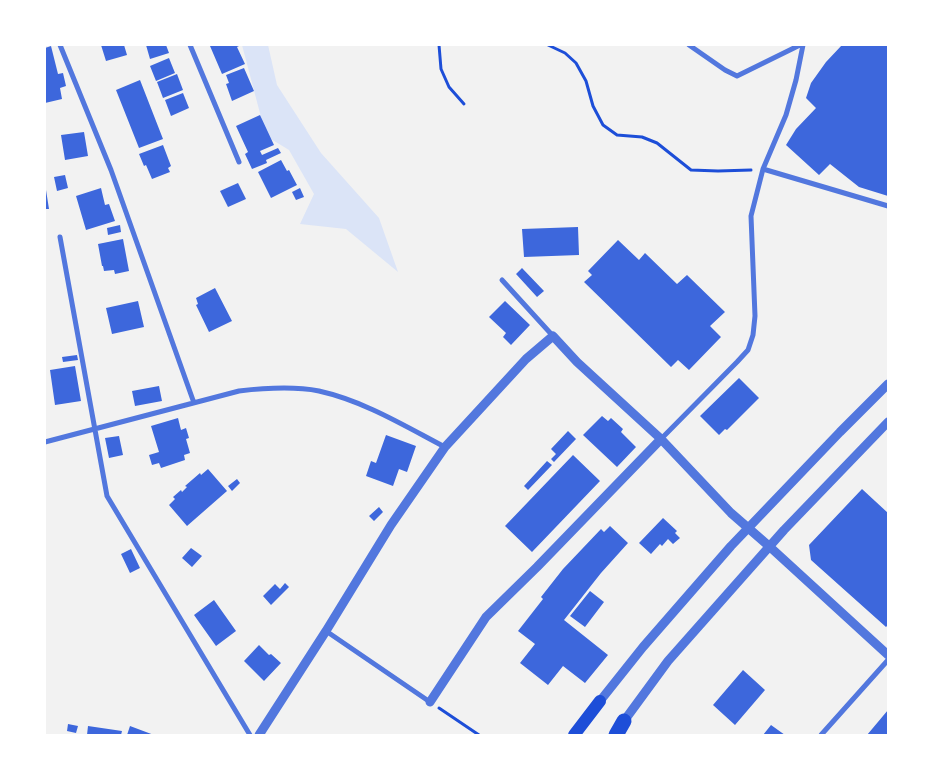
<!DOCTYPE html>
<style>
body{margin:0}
#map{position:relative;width:933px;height:780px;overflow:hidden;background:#f2f2f2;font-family:Overpass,sans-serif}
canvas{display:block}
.frame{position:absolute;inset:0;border:46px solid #fff;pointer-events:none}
</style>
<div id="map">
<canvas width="933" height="780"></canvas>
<div class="frame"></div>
</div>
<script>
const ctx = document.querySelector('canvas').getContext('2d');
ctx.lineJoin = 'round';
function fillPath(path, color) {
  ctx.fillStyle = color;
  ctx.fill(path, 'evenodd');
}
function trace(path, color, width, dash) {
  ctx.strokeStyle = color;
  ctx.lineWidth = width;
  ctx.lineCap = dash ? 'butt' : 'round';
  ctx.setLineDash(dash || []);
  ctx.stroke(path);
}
fillPath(new Path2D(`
 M242 45H268L277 85 321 153 379 218 398 272 346 229 300 224 314 194 289 150 266 136Z`), '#dbe4f7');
fillPath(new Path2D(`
 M101 45H124L127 55 106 61Z
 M146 45H166L169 53 150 59Z
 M213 45H241L237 47 245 64 222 74 210 46Z
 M842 45H888V196L859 187 830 164 819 175 786 145 796 129 816 108 806 98 811 83 826 62Z
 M51 46 58 74 63 73 66 86 60 88 62 99 45 103V48Z
 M169 58 175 73 156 81 150 66Z
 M244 68 254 91 232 101 226 84 229 83 226 75Z
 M177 74 183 90 163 98 157 82Z
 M140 80 163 139 139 148 116 90Z
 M183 93 189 108 171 116 165 100Z
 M260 115 274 145 260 151 262 155 278 148 281 153 266 160 267 163 252 169 245 154 248 152 236 126Z
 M84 132 88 156 65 160 61 135Z
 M163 145 171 166 168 168 170 172 152 179 146 165 144 166 139 154Z
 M281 160 287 171 289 170 297 185 271 198 258 172Z
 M65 175 68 188 57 191 54 177Z
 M238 183 246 199 228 207 220 191Z
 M101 188 105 205 109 204 115 221 86 230 76 196Z
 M300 188 304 197 296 200 292 192Z
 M45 190H46L49 209H45Z
 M120 225 121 232 108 235 107 228Z
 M578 227 579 255 524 257 522 229Z
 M123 239 129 271 115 274 114 270 104 271 103 266H102L98 244Z
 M618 240 639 260 645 253 677 284 687 275 725 312 710 326 721 337 689 370 678 360 671 367 584 282 592 275 588 271Z
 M522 268 544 291 537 297 516 274Z
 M215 288 232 321 209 332 196 305 198 304 196 298Z
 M138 301 144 327 112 334 106 308Z
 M505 301 530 325 511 345 503 337 506 333 489 317Z
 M77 355 78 360 63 362 62 357Z
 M75 366 81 401 55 405 50 370Z
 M739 378 759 398 727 430 725 429 719 435 700 416Z
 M159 386 162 401 135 406 132 391Z
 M602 416 608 421 611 418 623 429 621 432 636 447 617 467 583 435Z
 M178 418 181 430 186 428 189 438 186 439 190 453 184 455 185 460 161 468 159 463 152 465 149 455 159 452 151 426Z
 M568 431 576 439 554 462 551 459 556 454 551 449Z
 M386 435 416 446 407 472 399 469 393 486 366 476 371 461 376 463Z
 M119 436 123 455 109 458 105 438Z
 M573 455 600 481 532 552 505 526Z
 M547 461 552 465 528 490 524 486Z
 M208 469 227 491 187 526 169 505 175 499 173 497 181 490 182 492 187 487 185 486 200 473 201 475Z
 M237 479 240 483 232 491 228 486Z
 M862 489 888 513V625L886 627 811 560 809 545Z
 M379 507 383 512 374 521 369 516Z
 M663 518 677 531 675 533 680 538 673 544 668 539 662 546 660 544 651 554 639 543Z
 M610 526 628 543 601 573 564 620 608 655 585 683 563 666 548 685 520 663 535 644 518 631 543 599 541 597 563 569 601 529 604 532Z
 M191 548 202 556 192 567 182 558Z
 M131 549 140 568 130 573 121 554Z
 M285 583 289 587 271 605 263 596 275 584 280 589Z
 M590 591 604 602 585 627 570 616Z
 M214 600 236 631 216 646 194 615Z
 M259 645 269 655 271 654 281 663 264 681 244 661Z
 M743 670 765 690 735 725 713 705Z
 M888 710V735H867Z
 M68 724 78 726 76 733 67 731Z
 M771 725 785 735H763Z
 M88 726 122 731 121 735H87Z
 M130 726 154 735H127Z`), '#3d67dc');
trace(new Path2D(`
 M439 45 441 69 449 87 464 104
 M548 45 565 53 576 63 586 81 593 106 603 125 617 135 642 137 657 143 691 170 718 171 751 170
 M439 708 479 735`), '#1d4ed8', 3);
trace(new Path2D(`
 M60 45 111 170 194 403
 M190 45 239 162
 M689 45 725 70 737 76 800 45
 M763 169 888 206
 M60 237 107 496 250 735
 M502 280 553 336
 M661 439 737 362 748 350 753 335 755 316 751 216 763 169 786 115 796 80 803 45
 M45 442 239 391C265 388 293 386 319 391 364 401 405 426 445 447
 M326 631 430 702
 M821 735 888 660`), '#5277de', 5);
trace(new Path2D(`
 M600 701 643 647 731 546 840 432 888 384
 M430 702 486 617 537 567 661 439
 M624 721 668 661 784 530 888 422
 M259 735 326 631 391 525 445 447 526 359 553 336 577 362 661 439 731 513 770 547 888 655`), '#5277de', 9);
trace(new Path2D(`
 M574 735 600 701`), '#1d4ed8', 12);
trace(new Path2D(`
 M616 735 624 721`), '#1d4ed8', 15);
</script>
